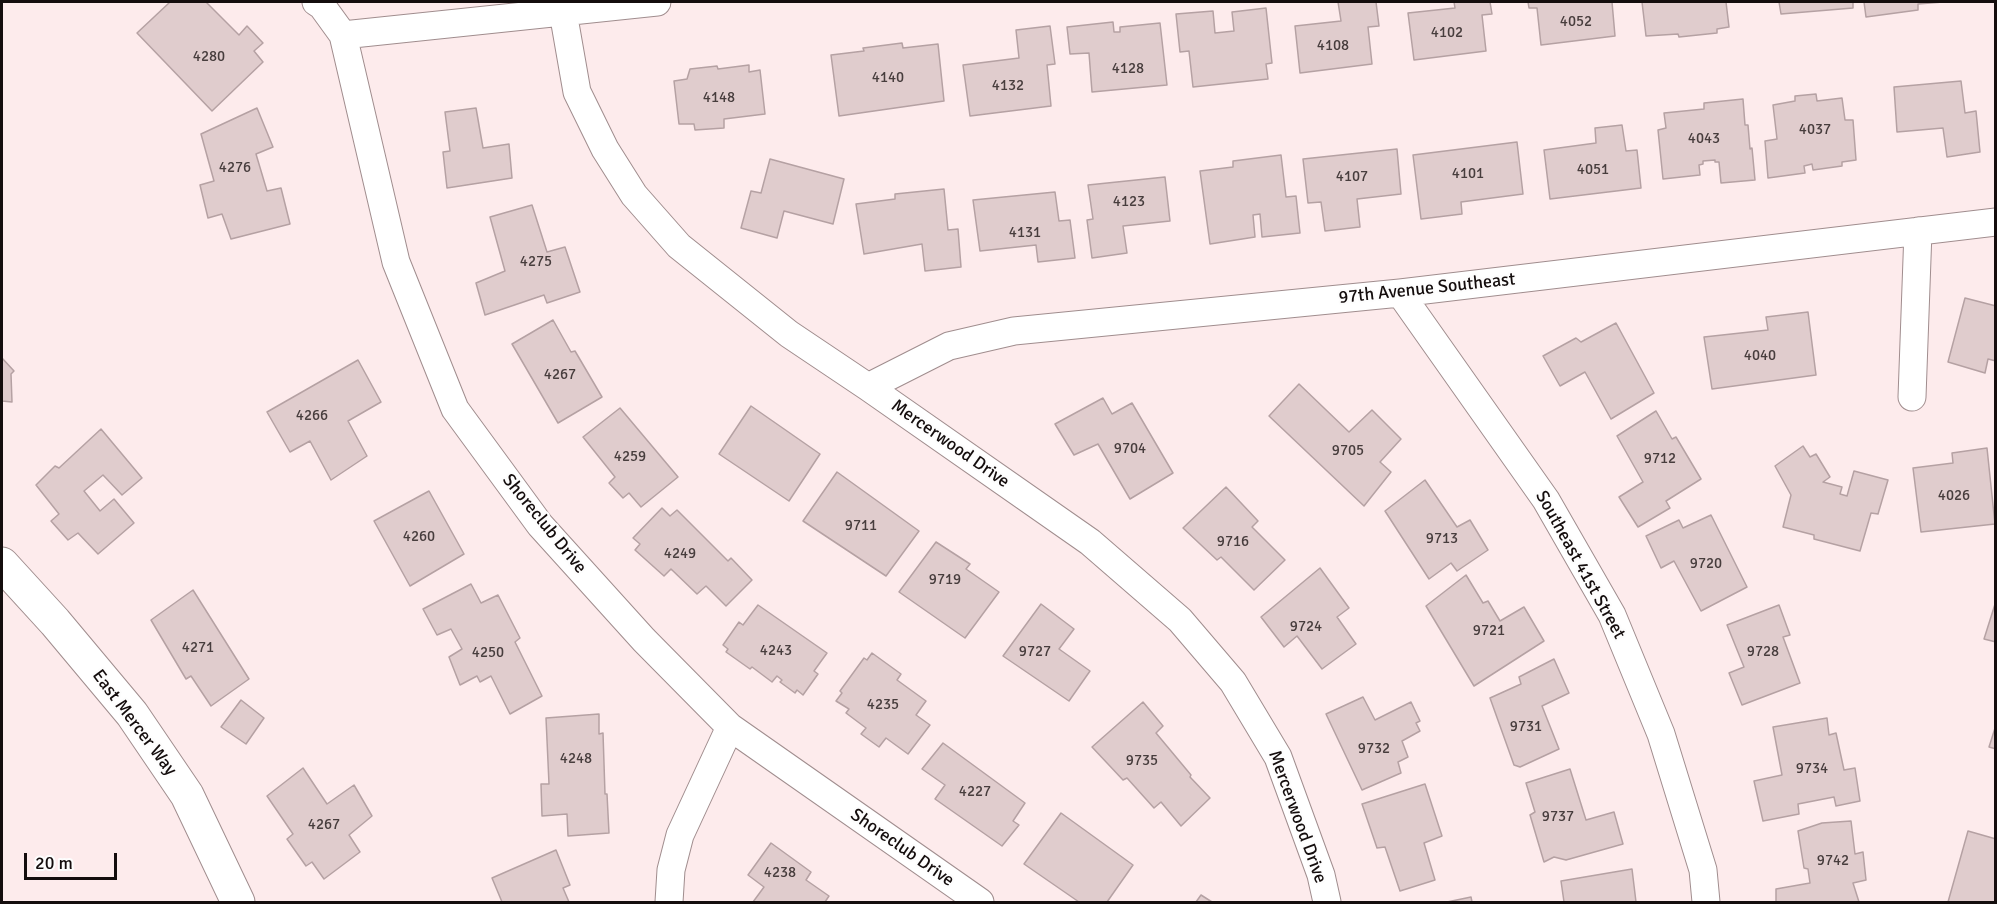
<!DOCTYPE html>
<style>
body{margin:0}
#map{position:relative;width:1997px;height:904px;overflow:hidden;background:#fdebec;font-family:Signika,sans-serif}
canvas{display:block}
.frame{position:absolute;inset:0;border:3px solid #140d0d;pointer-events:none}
.scale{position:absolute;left:24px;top:853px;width:93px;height:27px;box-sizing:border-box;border:3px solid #140d0d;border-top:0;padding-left:8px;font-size:18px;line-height:21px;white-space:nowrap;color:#140d0d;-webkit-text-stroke:4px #fdfdfd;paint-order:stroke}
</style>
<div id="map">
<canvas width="1997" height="904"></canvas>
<div class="frame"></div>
<div class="scale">20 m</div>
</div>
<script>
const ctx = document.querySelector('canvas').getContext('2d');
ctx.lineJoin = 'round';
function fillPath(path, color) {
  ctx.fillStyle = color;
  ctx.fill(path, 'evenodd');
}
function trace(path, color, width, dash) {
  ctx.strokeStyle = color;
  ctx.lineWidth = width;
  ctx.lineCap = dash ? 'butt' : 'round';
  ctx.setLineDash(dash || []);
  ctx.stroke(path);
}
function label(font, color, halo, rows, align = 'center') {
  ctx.font = font + ' Signika,sans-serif';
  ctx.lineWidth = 4.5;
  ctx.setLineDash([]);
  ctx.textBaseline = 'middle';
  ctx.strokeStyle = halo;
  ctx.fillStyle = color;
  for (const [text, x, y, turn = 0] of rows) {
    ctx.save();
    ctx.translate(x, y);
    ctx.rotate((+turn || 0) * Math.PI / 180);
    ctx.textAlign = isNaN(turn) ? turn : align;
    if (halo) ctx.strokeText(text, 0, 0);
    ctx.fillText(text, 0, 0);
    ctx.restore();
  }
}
const building = new Path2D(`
 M170 2H206L239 35 247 26 263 43 254 51 263 62 212 111 137 33Z
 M1338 2H1376L1379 26 1368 27 1372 64 1300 73 1295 26 1341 21Z
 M1454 2H1490L1492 14 1482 15 1486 51 1414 60 1408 13 1455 8Z
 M1528 2H1612L1615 36 1541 45 1537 8H1529Z
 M1642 2H1726L1729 27 1717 29V33L1679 37 1678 34 1646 36Z
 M1779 2H1853V8L1781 14Z
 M1864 2H1943L1918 4V10L1866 17Z
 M1266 8 1272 63 1266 64 1268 79 1193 87 1189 51 1180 52 1176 14 1213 11 1215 33 1234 31 1232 12Z
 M1113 22 1114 32H1120V27L1160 23 1167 85 1092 92 1089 53 1070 54 1067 27Z
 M1050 26 1055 64 1047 65 1051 106 970 116 963 65 1019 58 1016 30Z
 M902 43 903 48 938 44 944 101 839 116 831 55 864 51 863 48Z
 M749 65V72L760 70 765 114 724 119V128L695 130 694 124H679L674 81 687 79 690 69 717 66 718 69Z
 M1961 81 1965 113 1976 111 1980 152 1947 157 1943 128 1897 132 1894 87Z
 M1816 94 1817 101 1842 98 1845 120H1853L1856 160 1842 162V166L1813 170 1812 164 1804 166 1805 173 1768 178 1765 141 1777 139 1773 105 1795 101V96Z
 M1743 99 1745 125H1748L1750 149 1752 148 1755 180 1721 183 1719 162H1715V160L1703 161V164L1699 165 1700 175 1663 179 1658 130 1666 128 1664 113 1704 109V103Z
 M257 108 273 147 256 154 267 191 281 188 290 224 231 239 222 214 208 218 200 185 214 181 201 134Z
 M476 108 483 148 509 144 512 178 447 188 443 152 450 151 445 112Z
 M1622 125 1626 151 1637 150 1641 188 1550 199 1544 150 1596 143 1595 128Z
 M1517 142 1523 194 1461 202 1462 214 1421 219 1413 155Z
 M1397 149 1401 194 1357 199 1360 227 1325 231 1321 202 1308 203 1303 159Z
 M1281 155 1286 197 1296 196 1300 233 1262 237 1260 214 1253 215 1255 237 1210 244 1200 171 1233 167V161Z
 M770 159 844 179 833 224 784 211 777 238 741 228 751 191 761 193Z
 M1165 177 1170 221 1123 226 1127 253 1092 258 1087 220 1093 219 1088 185Z
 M944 189 948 230 958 229 961 267 925 271 922 244 864 254 856 204 895 199V194Z
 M1055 192 1059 221 1070 220 1075 258 1038 262 1036 245 980 251 973 200Z
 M532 205 547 252 565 247 580 292 547 303 544 295 485 315 476 283 505 271 490 217Z
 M1965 298 1996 306V361L1988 359 1985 373 1948 362Z
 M1808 312 1816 375 1712 389 1704 337 1768 330 1766 317Z
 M553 320 571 352 575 351 602 397 558 423 512 344Z
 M1616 323 1654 393 1611 419 1585 372 1560 386 1543 356 1576 338 1581 342Z
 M2 358 14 371 11 374 12 402 2 401Z
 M358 360 381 402 348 421 367 456 331 480 310 441 290 452 267 412Z
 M1299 384 1349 432 1372 410 1401 439 1380 462 1391 472 1364 506 1269 416Z
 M1103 398 1112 414 1132 403 1173 473 1130 499 1098 444 1074 455 1055 424Z
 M751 406 820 454 789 501 719 454Z
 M620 408 678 477 641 507 629 493 623 498 609 483 615 477 583 437Z
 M1656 411 1672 439 1676 437 1701 479 1666 501 1670 508 1638 527 1619 497 1643 482 1617 436Z
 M101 429 142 478 122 495 103 475 84 491 100 511 114 499 134 523 98 554 78 533 68 540 51 521 59 514 36 485 55 466 59 468Z
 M1803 446 1810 457 1816 454 1830 477 1823 482 1842 487 1840 494 1847 496 1854 471 1888 480 1878 514 1871 513 1860 551 1814 539V535L1783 527 1791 495 1775 466Z
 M1987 448 1995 524 1921 532 1913 468 1953 463 1952 453Z
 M837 472 919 531 886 576 803 521Z
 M1425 480 1457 527 1470 520 1488 550 1457 571 1451 563 1429 579 1385 511Z
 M1226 487 1258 521 1252 527 1285 560 1254 590 1221 557 1217 560 1183 528Z
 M429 491 464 554 410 586 374 521Z
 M662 508 670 516 677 510 728 561 731 558 752 580 726 606 706 586 697 594 671 569 664 576 635 550 640 544 633 538Z
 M1711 515 1747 587 1701 611 1674 561 1661 568 1646 536 1679 520 1683 528Z
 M936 542 970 564 966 569 999 592 965 638 899 592Z
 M1320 568 1349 608 1337 617 1356 644 1322 669 1297 636 1284 647 1261 617Z
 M1466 575 1483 603 1488 601 1500 621 1524 607 1544 641 1474 686 1426 606Z
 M471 584 481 603 498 595 520 638 515 642 542 696 510 714 491 676 480 682 477 676 460 685 449 657 462 649 451 629 437 635 423 609Z
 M193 590 249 679 211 706 191 676 186 679 151 620Z
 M1996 601V642L1984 639Z
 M1041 604 1074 629 1059 649 1090 671 1069 701 1003 656Z
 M758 605 827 653 814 671 818 674 803 695 797 690 795 693 780 682 782 680 777 676 772 682 752 667 750 669 726 652 728 649 723 645 739 622 743 625Z
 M1779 605 1790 635 1783 637 1800 683 1742 705 1729 673 1744 667 1727 625Z
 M872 653 901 674 897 680 926 701 916 715 930 725 908 754 886 738 879 747 861 734 866 728 846 713 849 709 836 701 842 693 840 691 864 658 867 660Z
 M1554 659 1569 693 1542 706 1559 749 1520 767 1514 765 1490 698 1521 684 1519 677Z
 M1363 697 1375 720 1411 702 1420 721 1416 723 1420 731 1402 741 1408 757 1398 762 1401 773 1362 790 1326 714Z
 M241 700 264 718 246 744 221 727Z
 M1143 702 1163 726 1156 733 1191 775 1190 777 1210 798 1181 826 1161 802 1154 808 1127 778 1123 780 1092 747Z
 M599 714V734L603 733 605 794H607L609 833 568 836 567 814 542 816 541 784H549L546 718Z
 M1827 718 1829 735 1836 733 1844 770 1855 768 1860 801 1836 806 1834 797 1798 804 1799 814 1763 821 1754 781 1782 775 1773 727Z
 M1996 725V749L1989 747Z
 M943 743 1025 803 1013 821 1019 825 1002 846 935 799 945 785 922 769Z
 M303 768 327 804 354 785 372 816 349 835 360 852 324 879 312 862 306 866 287 839 293 834 267 796Z
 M1570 769 1586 820 1614 812 1623 844 1566 860 1554 857 1544 862 1530 815 1535 812 1526 783Z
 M1425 784 1442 836 1424 843 1435 880 1400 891 1385 847 1377 848 1362 804Z
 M1061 813 1133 865 1107 902H1079L1024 864Z
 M1851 821 1855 854 1863 852 1866 880 1853 883 1859 902H1776V889L1810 883 1808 869 1804 868 1798 831 1822 823Z
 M1968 831 1996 839V902H1948Z
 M771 843 811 872 806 880 829 896 825 902H753L764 887 748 875Z
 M556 850 570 885 563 888 569 902H502L492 878Z
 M1632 869 1636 902H1564L1561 881Z
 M1201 895 1212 902H1196Z
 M1471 897 1472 902H1447Z`);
fillPath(building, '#e0cccd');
trace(building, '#b5a1a3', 1.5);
const minor = new Path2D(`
 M316 2 322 6 343 35 396 262 455 409 540 525 644 640 730 727 980 902
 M564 2 563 12 577 92 605 149 634 195 679 246 789 334 868 387 1090 542 1180 620 1233 682 1278 757 1321 875 1327 902
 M343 35 657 2
 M1400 293 1546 500 1612 615 1661 734 1703 870 1706 902
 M868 387 949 346 1014 331 1400 293 1996 222
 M1912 397 1918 231
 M669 902 671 870 680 835 730 727`);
const tertiary = new Path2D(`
 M2 564 55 622 132 714 187 795 238 902`);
trace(minor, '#a08d8e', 29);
trace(tertiary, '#a08d8e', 35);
trace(minor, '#fff', 27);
trace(tertiary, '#fff', 33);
label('15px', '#473d3d', null, [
 ["4052",1576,22],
 ["4102",1447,33],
 ["4108",1333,46],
 ["4280",209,57],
 ["4128",1128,69],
 ["4140",888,78],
 ["4132",1008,86],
 ["4148",719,98],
 ["4037",1815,130],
 ["4043",1704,139],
 ["4276",235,168],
 ["4051",1593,170],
 ["4101",1468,174],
 ["4107",1352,177],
 ["4123",1129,202],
 ["4131",1025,233],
 ["4275",536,262],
 ["4040",1760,356],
 ["4267",560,375],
 ["4266",312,416],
 ["9704",1130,449],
 ["9705",1348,451],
 ["4259",630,457],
 ["9712",1660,459],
 ["4026",1954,496],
 ["9711",861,526],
 ["4260",419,537],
 ["9713",1442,539],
 ["9716",1233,542],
 ["4249",680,554],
 ["9720",1706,564],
 ["9719",945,580],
 ["9724",1306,627],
 ["9721",1489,631],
 ["4271",198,648],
 ["4243",776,651],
 ["9727",1035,652],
 ["9728",1763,652],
 ["4250",488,653],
 ["4235",883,705],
 ["9731",1526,727],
 ["9732",1374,749],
 ["4248",576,759],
 ["9735",1142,761],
 ["9734",1812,769],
 ["4227",975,792],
 ["9737",1558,817],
 ["4267",324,825],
 ["9742",1833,861],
 ["4238",780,873]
]);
label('18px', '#140d0d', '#fdfdfd', [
 ["97th Avenue Southeast",1427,289,-6],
 ["Mercerwood Drive",950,444,35],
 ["Shoreclub Drive",544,524,51],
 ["Southeast 41st Street",1580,565,61],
 ["East Mercer Way",134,723,53],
 ["Mercerwood Drive",1297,817,70],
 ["Shoreclub Drive",902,848,35]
]);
</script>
